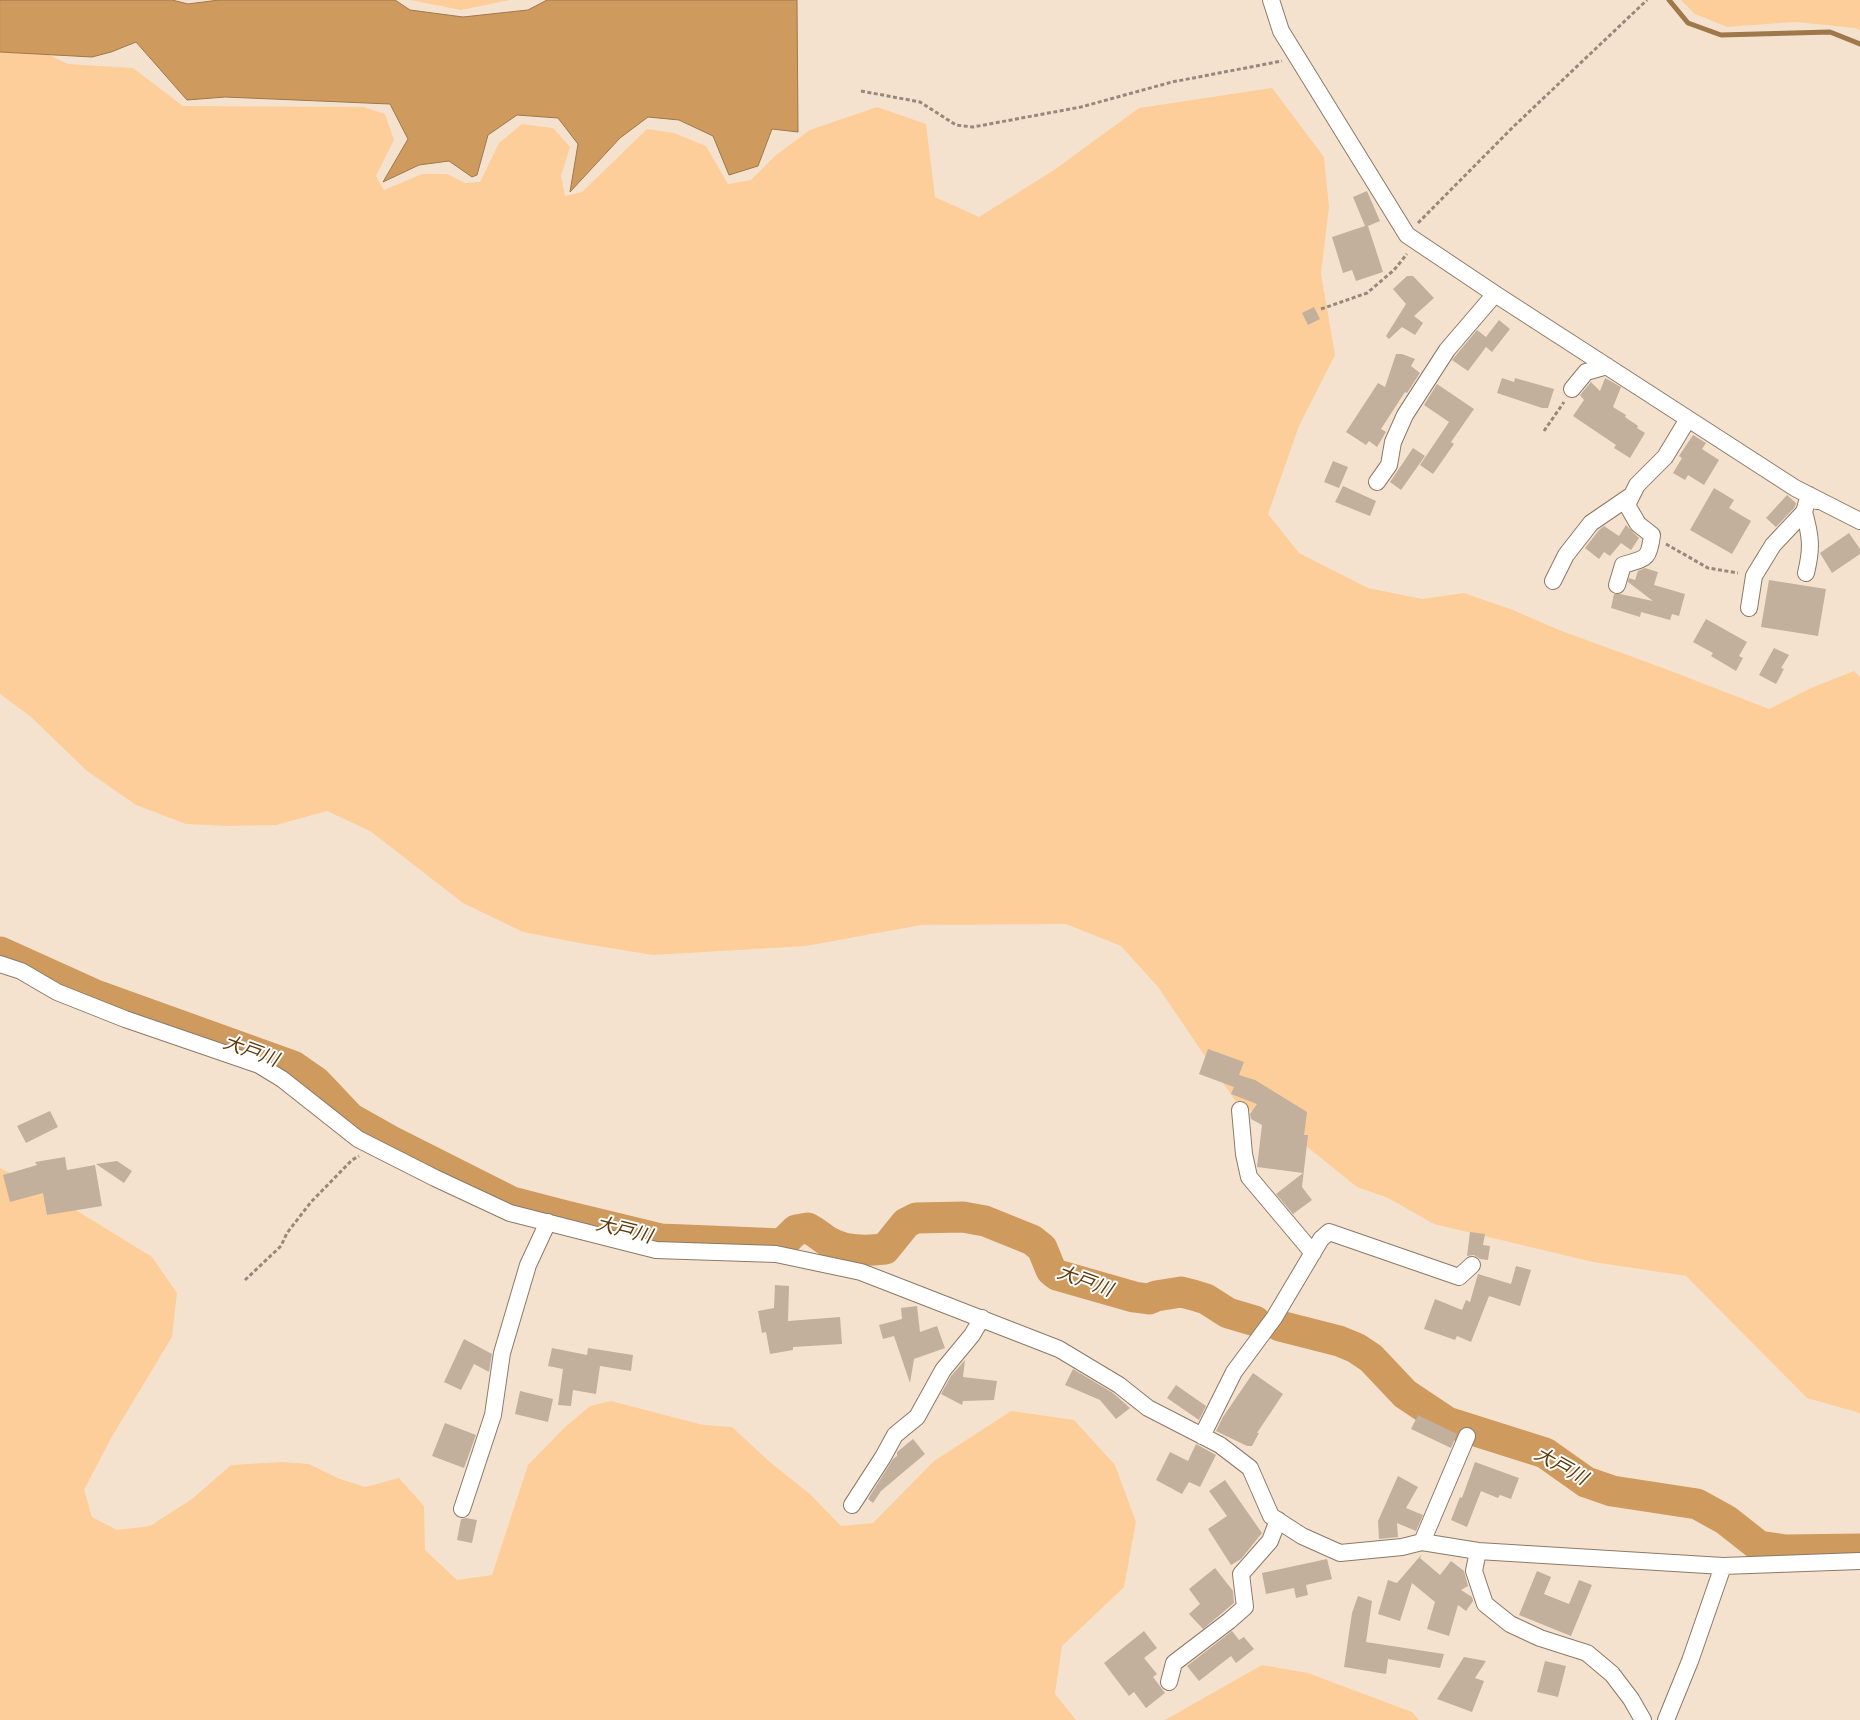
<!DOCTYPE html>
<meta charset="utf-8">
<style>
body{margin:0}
canvas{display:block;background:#f5e2ce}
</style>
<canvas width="1860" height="1720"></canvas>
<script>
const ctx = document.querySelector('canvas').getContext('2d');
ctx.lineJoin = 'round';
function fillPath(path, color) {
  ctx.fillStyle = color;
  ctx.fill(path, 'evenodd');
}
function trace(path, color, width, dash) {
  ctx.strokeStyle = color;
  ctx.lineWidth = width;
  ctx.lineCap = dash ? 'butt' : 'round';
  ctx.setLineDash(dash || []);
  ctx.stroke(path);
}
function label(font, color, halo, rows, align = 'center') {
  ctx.font = font + ' Lato,"Noto Sans JP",sans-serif';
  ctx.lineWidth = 4;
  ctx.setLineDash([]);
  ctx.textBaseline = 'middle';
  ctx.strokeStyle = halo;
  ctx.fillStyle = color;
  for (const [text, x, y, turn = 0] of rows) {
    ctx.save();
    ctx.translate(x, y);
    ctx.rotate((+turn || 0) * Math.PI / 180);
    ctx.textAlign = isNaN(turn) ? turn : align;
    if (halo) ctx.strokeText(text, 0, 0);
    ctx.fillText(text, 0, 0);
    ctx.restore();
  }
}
fillPath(new Path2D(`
 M0 0 9 36 68 64 133 68 183 106 363 107 385 114 394 140 376 176 384 190 422 174H447L465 183 480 182 499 143 522 124 553 128 570 147 561 176 565 196 582 192 647 129 674 133 706 146 728 184 751 180 776 155 810 130 877 107 926 124 935 197 979 217 1054 170 1139 108 1272 88 1324 157 1329 207 1321 274 1335 355 1299 426 1268 514 1299 553 1368 588 1422 599 1464 593 1513 610 1559 630 1663 668 1769 709 1811 688 1854 671 1860 677V1413L1807 1398 1686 1276 1593 1262 1434 1224 1388 1198 1357 1187 1296 1138 1236 1102 1158 987 1121 946 1066 924 921 925 806 946 653 955 585 944 523 932 463 903 370 831 327 811 276 825 227 826 186 824 136 805 87 771 31 717 0 694Z
 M410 0H510L461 10Z
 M1681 0H1860V30L1855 28 1795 22 1727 27 1695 14Z
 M0 1168 40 1188 152 1257 177 1293 172 1337 110 1440 84 1490 92 1517 117 1530 150 1526 192 1499 231 1465 282 1462 309 1464 340 1479 365 1487 399 1478 424 1506 425 1550 457 1580 492 1575 528 1465 564 1428 590 1406 611 1401 703 1425 732 1427 771 1463 810 1494 841 1526 873 1523 934 1461 1011 1411 1074 1420 1115 1465 1136 1522 1124 1587 1062 1646 1055 1694 1076 1720H0Z
 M1262 1665 1308 1673 1412 1712 1419 1720H1165Z`), '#fdce9a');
const water = new Path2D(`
 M0 0H172L188 4 219 0H395L410 10 463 17 528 10 547 0H797L798 132 772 129 758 166 729 175 713 136 679 120 648 117 620 138 570 192 578 144 558 118 517 115 488 135 477 175 472 177 449 161 419 165 383 182 408 139 390 104 225 97 187 100 136 42 111 52 92 57 0 52Z`);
fillPath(water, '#cf9a5e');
trace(water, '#9e774b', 1);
trace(new Path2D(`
 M1669 0 1688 23 1721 35 1830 32 1860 44`), '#9e774b', 5);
trace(new Path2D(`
 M0 952 93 994 293 1066 316 1082 350 1118 389 1140 512 1202 566 1216 661 1239 782 1244 796 1230 808 1228C816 1232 822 1238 829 1242 845 1252 867 1251 885 1249L906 1223 916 1218 963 1217 985 1221 1032 1240 1042 1248 1051 1270 1057 1275 1134 1297 1149 1299 1156 1296 1181 1292 1193 1295 1206 1299 1228 1313 1255 1321
 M1280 1326 1339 1341 1356 1348 1371 1358 1405 1394 1447 1422 1545 1453 1586 1482 1612 1491 1697 1504 1726 1520 1759 1546 1786 1550 1860 1549`), '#cf9a5e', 31);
fillPath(new Path2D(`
 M1367 191 1380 221 1368 226 1383 272 1356 281 1352 270 1343 273 1332 237 1365 226 1353 197Z
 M1407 276H1413L1434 298 1414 316 1423 323 1415 335 1402 327 1389 339 1386 336 1406 304 1393 289Z
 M1314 307 1320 319 1308 325 1302 313Z
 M1499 320 1510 329 1492 352 1486 347 1468 371 1452 360 1477 330 1486 337Z
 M1396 354H1402L1415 359 1411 366 1420 373 1407 393 1405 392 1381 429 1386 432 1377 447 1369 441 1366 445 1346 432 1378 383 1385 387Z
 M1502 378 1514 382 1515 378 1554 389 1548 408H1542L1497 393Z
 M1605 378 1621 387 1613 407 1626 415 1625 417 1638 426 1637 428 1645 433 1630 458 1614 448 1616 445 1573 416 1584 400 1580 395 1591 382 1600 391Z
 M1437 384 1474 409 1451 442 1454 444 1433 474 1420 465 1449 422 1424 405Z
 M1693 435 1706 443 1702 449 1719 460 1704 485 1688 475 1685 480 1673 473 1682 458 1679 456Z
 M1413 448 1425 456 1401 490 1390 482Z
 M1333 461 1348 467 1339 488 1324 482Z
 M1343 486 1376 501 1370 516 1335 502Z
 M1714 488 1734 500 1729 508 1751 521 1732 554 1690 530Z
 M1787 495 1796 503 1795 507 1776 527 1766 518Z
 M1626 525 1639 538 1631 550 1621 543 1610 556 1604 552 1599 559 1585 548 1599 530 1604 526 1619 536Z
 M1849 533 1860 549V554L1832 573 1820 553Z
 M1645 568 1658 572 1654 585 1685 594 1679 616 1672 614 1670 620 1641 612 1640 617 1611 608 1614 594H1620L1653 601 1628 582 1629 578 1635 580 1638 571Z
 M1769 580 1826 589 1818 636 1761 627Z
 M1706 619 1747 642 1739 656 1743 658 1736 671 1711 656 1713 653 1693 642Z
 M1774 648 1789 655 1781 668 1784 669 1776 684 1759 675Z
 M1208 1049 1244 1062 1239 1075 1255 1080 1307 1112 1304 1135H1308L1302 1187 1312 1200 1293 1214 1276 1194 1303 1173 1257 1167 1262 1125 1251 1119 1250 1114 1257 1104 1231 1094 1234 1087 1199 1074Z
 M50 1111 58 1127 26 1143 17 1126Z
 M65 1157 67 1170 95 1165 102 1206 47 1215 43 1193 10 1202 3 1175 37 1165 35 1162Z
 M117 1161 132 1171 124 1183 96 1164Z
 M1470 1232 1485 1234 1483 1245 1490 1246 1488 1260 1480 1259 1474 1255 1467 1256Z
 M1516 1266 1531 1270 1520 1306 1489 1296 1471 1342 1457 1336 1455 1340 1424 1329 1435 1299 1462 1310 1466 1300 1470 1302 1478 1274 1511 1284Z
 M775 1285 789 1286 788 1321 840 1317 842 1344 793 1347V1350L770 1354 766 1332 762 1333 758 1311 774 1308Z
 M917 1306 920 1332 937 1326 945 1348 914 1359 910 1383 894 1336 883 1339 879 1325 902 1319 901 1308Z
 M464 1339 492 1354 489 1372 474 1364 461 1390 444 1382Z
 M552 1348 587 1355 588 1348 633 1355 631 1371 600 1366 596 1394 573 1390 571 1406 558 1405 563 1369 548 1366Z
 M965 1360 963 1377 997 1381 994 1400 963 1401 962 1405 941 1394 951 1376Z
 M1073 1369 1113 1393 1130 1408 1116 1419 1100 1400 1065 1385Z
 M1253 1373 1283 1394 1257 1433H1259L1252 1446H1247L1216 1431 1223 1417Z
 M1176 1385 1206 1406 1199 1420 1167 1398Z
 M520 1391 553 1399 548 1422 515 1414Z
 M1418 1415 1457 1434 1451 1448 1411 1429Z
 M445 1423 476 1435 464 1468 432 1456Z
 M913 1439 925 1454 881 1491 873 1503 868 1499 893 1459 897 1456V1452Z
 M1196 1444 1216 1455 1200 1487 1189 1482 1182 1494 1156 1480 1170 1452 1188 1461Z
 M1475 1462 1519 1478 1511 1499 1500 1495 1498 1498 1481 1491 1467 1527 1451 1520 1460 1497 1462 1498Z
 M1398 1476 1418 1487 1406 1508 1423 1515 1416 1531 1397 1523 1398 1537 1379 1539 1378 1521Z
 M1225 1480 1262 1533 1241 1559 1231 1565 1208 1529 1227 1516 1209 1491Z
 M466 1518 477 1520 472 1543 457 1540 461 1519Z
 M1422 1554 1420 1558 1440 1575 1451 1561 1464 1571 1468 1586 1461 1590 1472 1597 1473 1601 1466 1611 1458 1605 1449 1636 1427 1629 1435 1602 1412 1583 1400 1621 1378 1614 1388 1580 1397 1583Z
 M1327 1559 1332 1579 1306 1585 1308 1595 1296 1598 1294 1588 1266 1594 1262 1573Z
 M1215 1568 1233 1591 1234 1603 1203 1629 1189 1614 1200 1604 1189 1589Z
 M1537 1571 1551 1577 1544 1594 1569 1604 1579 1580 1592 1585 1571 1636 1519 1615Z
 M1358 1596 1372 1601 1366 1642 1444 1654 1440 1668 1388 1659 1386 1674 1344 1667 1352 1613Z
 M1144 1631 1157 1648 1144 1658 1157 1674 1153 1677 1165 1693 1146 1708 1134 1692 1129 1696 1104 1663Z
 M1232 1631 1239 1640 1244 1637 1254 1649 1236 1663 1231 1656 1199 1681 1187 1666Z
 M1464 1657 1486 1661 1475 1678 1484 1681 1472 1712 1437 1699Z
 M1545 1661 1566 1666 1558 1697 1537 1692Z`), '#c2af9c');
const minor = new Path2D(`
 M1271 0 1281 31 1407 235 1495 294 1795 488 1860 521
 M1572 389 1586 372 1607 366
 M1377 482 1389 465 1393 442 1405 415 1447 350 1495 294
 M1804 512C1811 537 1812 548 1806 573
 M1553 581 1566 555 1591 523 1632 495
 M1617 585 1623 565C1646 558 1649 560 1652 535L1638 524 1627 505 1637 485 1665 457 1688 419
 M1749 608 1754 576 1773 545 1804 512 1809 495 1817 501
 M0 964 21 971 57 992 125 1019 259 1065 282 1079 358 1139 435 1178 510 1213 656 1250 776 1254 861 1272 1059 1349 1119 1385 1148 1408 1220 1445 1250 1468 1271 1516 1302 1536 1340 1553 1402 1547 1422 1542 1478 1551 1723 1566 1860 1561
 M1240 1110 1244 1154 1249 1177 1313 1253
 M1202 1436 1234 1372 1274 1318 1321 1239 1329 1232 1459 1277 1472 1265
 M852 1505 883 1457 895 1435 917 1417 943 1370 972 1335 982 1318
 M462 1509 493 1415 502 1353 528 1265 548 1222
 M1422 1542 1467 1436
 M1478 1551 1474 1571 1485 1604 1510 1624 1540 1638 1587 1653 1612 1674 1631 1699 1643 1720
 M1169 1682 1174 1663 1229 1621 1245 1607 1241 1574 1270 1541 1278 1520
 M1666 1720 1690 1661 1723 1566`);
trace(minor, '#8b7a67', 18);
trace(new Path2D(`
 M861 91 920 102 956 125 973 127 1081 107 1172 82 1282 61
 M1418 223 1512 128 1647 0
 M1321 309 1367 293 1394 270 1407 254
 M1544 431 1564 402
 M1666 544 1708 568 1738 573
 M245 1280 281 1246 287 1233 311 1202 352 1160 359 1156`), '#96897b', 3, [4, 2.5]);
trace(minor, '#fff', 16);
label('italic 19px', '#5d3908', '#fff', [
 ["大戸川",251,1051,20],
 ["大戸川",624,1230,14],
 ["大戸川",1085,1281,20],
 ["大戸川",1561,1466,29]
]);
</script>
